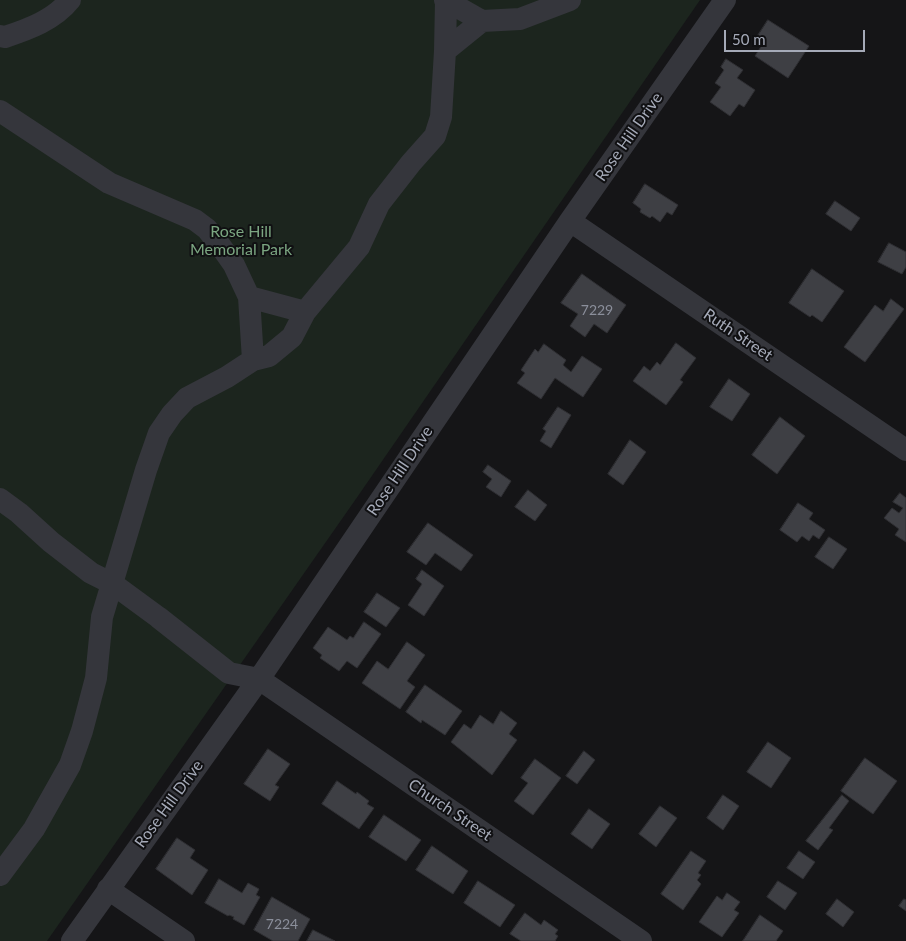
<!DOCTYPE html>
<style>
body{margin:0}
#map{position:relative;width:906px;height:941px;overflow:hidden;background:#151517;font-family:Lato,sans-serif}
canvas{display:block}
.scale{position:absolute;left:724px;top:30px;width:141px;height:22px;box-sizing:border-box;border:2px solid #a5aab8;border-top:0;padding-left:6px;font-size:15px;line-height:18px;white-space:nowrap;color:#a5aab8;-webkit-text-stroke:4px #101012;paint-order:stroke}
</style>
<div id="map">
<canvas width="906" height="941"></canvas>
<div class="scale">50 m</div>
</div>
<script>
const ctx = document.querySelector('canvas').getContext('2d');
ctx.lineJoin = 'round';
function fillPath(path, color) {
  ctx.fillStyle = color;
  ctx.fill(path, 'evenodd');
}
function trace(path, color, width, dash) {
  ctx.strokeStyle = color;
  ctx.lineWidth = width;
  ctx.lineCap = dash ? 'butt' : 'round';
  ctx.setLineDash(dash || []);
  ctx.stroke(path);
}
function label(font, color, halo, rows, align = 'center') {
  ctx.font = font + ' Lato,sans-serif';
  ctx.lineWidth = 4;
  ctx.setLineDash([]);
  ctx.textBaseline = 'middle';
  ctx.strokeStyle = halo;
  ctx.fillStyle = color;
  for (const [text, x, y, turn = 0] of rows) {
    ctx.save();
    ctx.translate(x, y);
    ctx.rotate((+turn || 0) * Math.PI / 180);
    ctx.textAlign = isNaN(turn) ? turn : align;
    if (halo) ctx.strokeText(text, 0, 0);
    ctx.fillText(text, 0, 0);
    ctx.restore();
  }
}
fillPath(new Path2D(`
 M0 0H700L358 496 47 941H0Z`), '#1c251e');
const building = new Path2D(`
 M768 20 809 46 788 78 755 56 764 42 757 37Z
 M726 59 743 70 737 78 755 90 744 107 739 104 730 116 710 102 721 87 715 83 724 70 721 67Z
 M645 184 678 205 672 215 667 212 660 222 652 216 650 218 640 212 641 209 633 203Z
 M835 201 860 218 851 231 826 214Z
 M889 243 906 252V267L902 274 878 262Z
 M812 269 844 291 822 322 812 315 810 317 789 303Z
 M582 274 626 305 607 333 594 324 585 337 570 326 578 314 561 303Z
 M891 299 904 309 865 362 844 347 875 305 883 311Z
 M676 343 696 358 680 380 683 382 666 405 633 381 644 366 650 371 657 362 660 365Z
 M544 344 566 360 563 365 571 372 582 356 602 369 583 397 555 378 541 399 517 383 525 373 521 370 535 349 538 352Z
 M729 379 750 394 732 421 710 407Z
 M558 407 571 415 551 448 540 441 546 431 543 429Z
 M780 417 805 436 777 474 752 455Z
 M630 440 646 452 623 485 608 474Z
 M488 465 511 481 501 497 486 487 492 479 483 472Z
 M528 490 547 505 535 521 515 507Z
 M900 493 906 498V542L895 535 899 529 884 518 892 508 899 513 903 508 893 502Z
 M798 503 813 513 809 519 825 530 819 539 813 535 809 541 802 536 797 542 780 530Z
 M428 523 473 555 461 571 435 553 426 565 407 552Z
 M829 537 847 549 833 569 815 557Z
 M422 570 444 586 424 616 408 605 422 584 416 579Z
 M377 593 400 608 386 627 364 612Z
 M364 622 381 634 357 668 347 661 339 671 320 658 322 655 313 648 328 627 347 640 350 636 353 638Z
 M407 642 425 655 407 681 415 687 400 709 362 683 377 661 388 669Z
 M425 685 462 711 445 735 422 720 421 723 406 712Z
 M501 711 517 723 509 734 517 740 492 775 451 742 464 724 471 729 480 715 493 724Z
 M768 742 791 758 771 788 747 772Z
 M268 749 290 764 275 785 279 787 270 801 244 784Z
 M584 751 595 760 577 784 566 776Z
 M865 758 897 781 873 814 841 791Z
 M535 759 561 778 533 815 514 801 528 783 521 778Z
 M337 781 356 794 357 792 369 801 367 804 374 808 359 829 322 804Z
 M723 795 739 806 723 830 707 818Z
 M842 795 849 801 829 828 833 830 818 850 806 841Z
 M660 806 677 818 656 847 639 834Z
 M589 809 610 824 592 849 571 834Z
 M384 815 421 840 406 861 369 837Z
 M177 838 195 850 190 858 208 870 192 895 156 869Z
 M432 846 468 871 453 894 416 870Z
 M691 851 706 861 698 873 701 875 697 880 701 884 683 910 661 894Z
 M799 851 815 862 803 879 787 868Z
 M219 879 242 893 248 883 259 889 256 895 260 897 244 925 233 919 234 917 229 915 228 916 205 903Z
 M478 881 515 905 500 927 464 903Z
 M778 881 797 893 785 910 767 897Z
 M727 893 740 902 734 910 739 913 722 937 699 922 717 896 722 900Z
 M272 897 310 919 298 941H273L254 930Z
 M837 899 854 912 843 927 826 914Z
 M904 899 906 900V911L899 906Z
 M525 913 541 925 544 920 558 930 555 934 558 936 555 941H521L510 934Z
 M760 915 783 931 776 941H743Z
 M313 930 335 941H307Z`);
fillPath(building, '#3e3f44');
trace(building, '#2f2f33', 1);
trace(new Path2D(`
 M445 0 482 21 520 19 570 0
 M0 36 5 37C29 29 54 20 70 0
 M445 51 446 1
 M0 111 109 183 195 220 207 229 222 248 234 265 249 297 253 360
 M570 221 906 450
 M249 297 305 312
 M0 499 19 513 51 542 91 573 113 584 158 617 229 673 259 679 641 941
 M0 875 34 829 70 765 82 731 96 678 102 617 146 470 159 433 172 414 187 398 227 377 253 360 269 356 292 337 305 312 359 247 379 204 411 163 435 136 441 117 445 51 482 21
 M108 889 184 941
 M72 941 259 679 570 221 725 0`), '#35363c', 22);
label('14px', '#8b8f9b', null, [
 ["7229",597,310],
 ["7224",282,924]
]);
label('16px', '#a5aab8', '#101012', [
 ["Rose Hill Drive",629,137,-55],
 ["Ruth Street",738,335,34],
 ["Rose Hill Drive",400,471,-56],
 ["Rose Hill Drive",169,804,-54],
 ["Church Street",450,810,34]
]);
label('16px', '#7ba581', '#101012', [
 ["Rose Hill",241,232],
 ["Memorial Park",241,250]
]);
</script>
